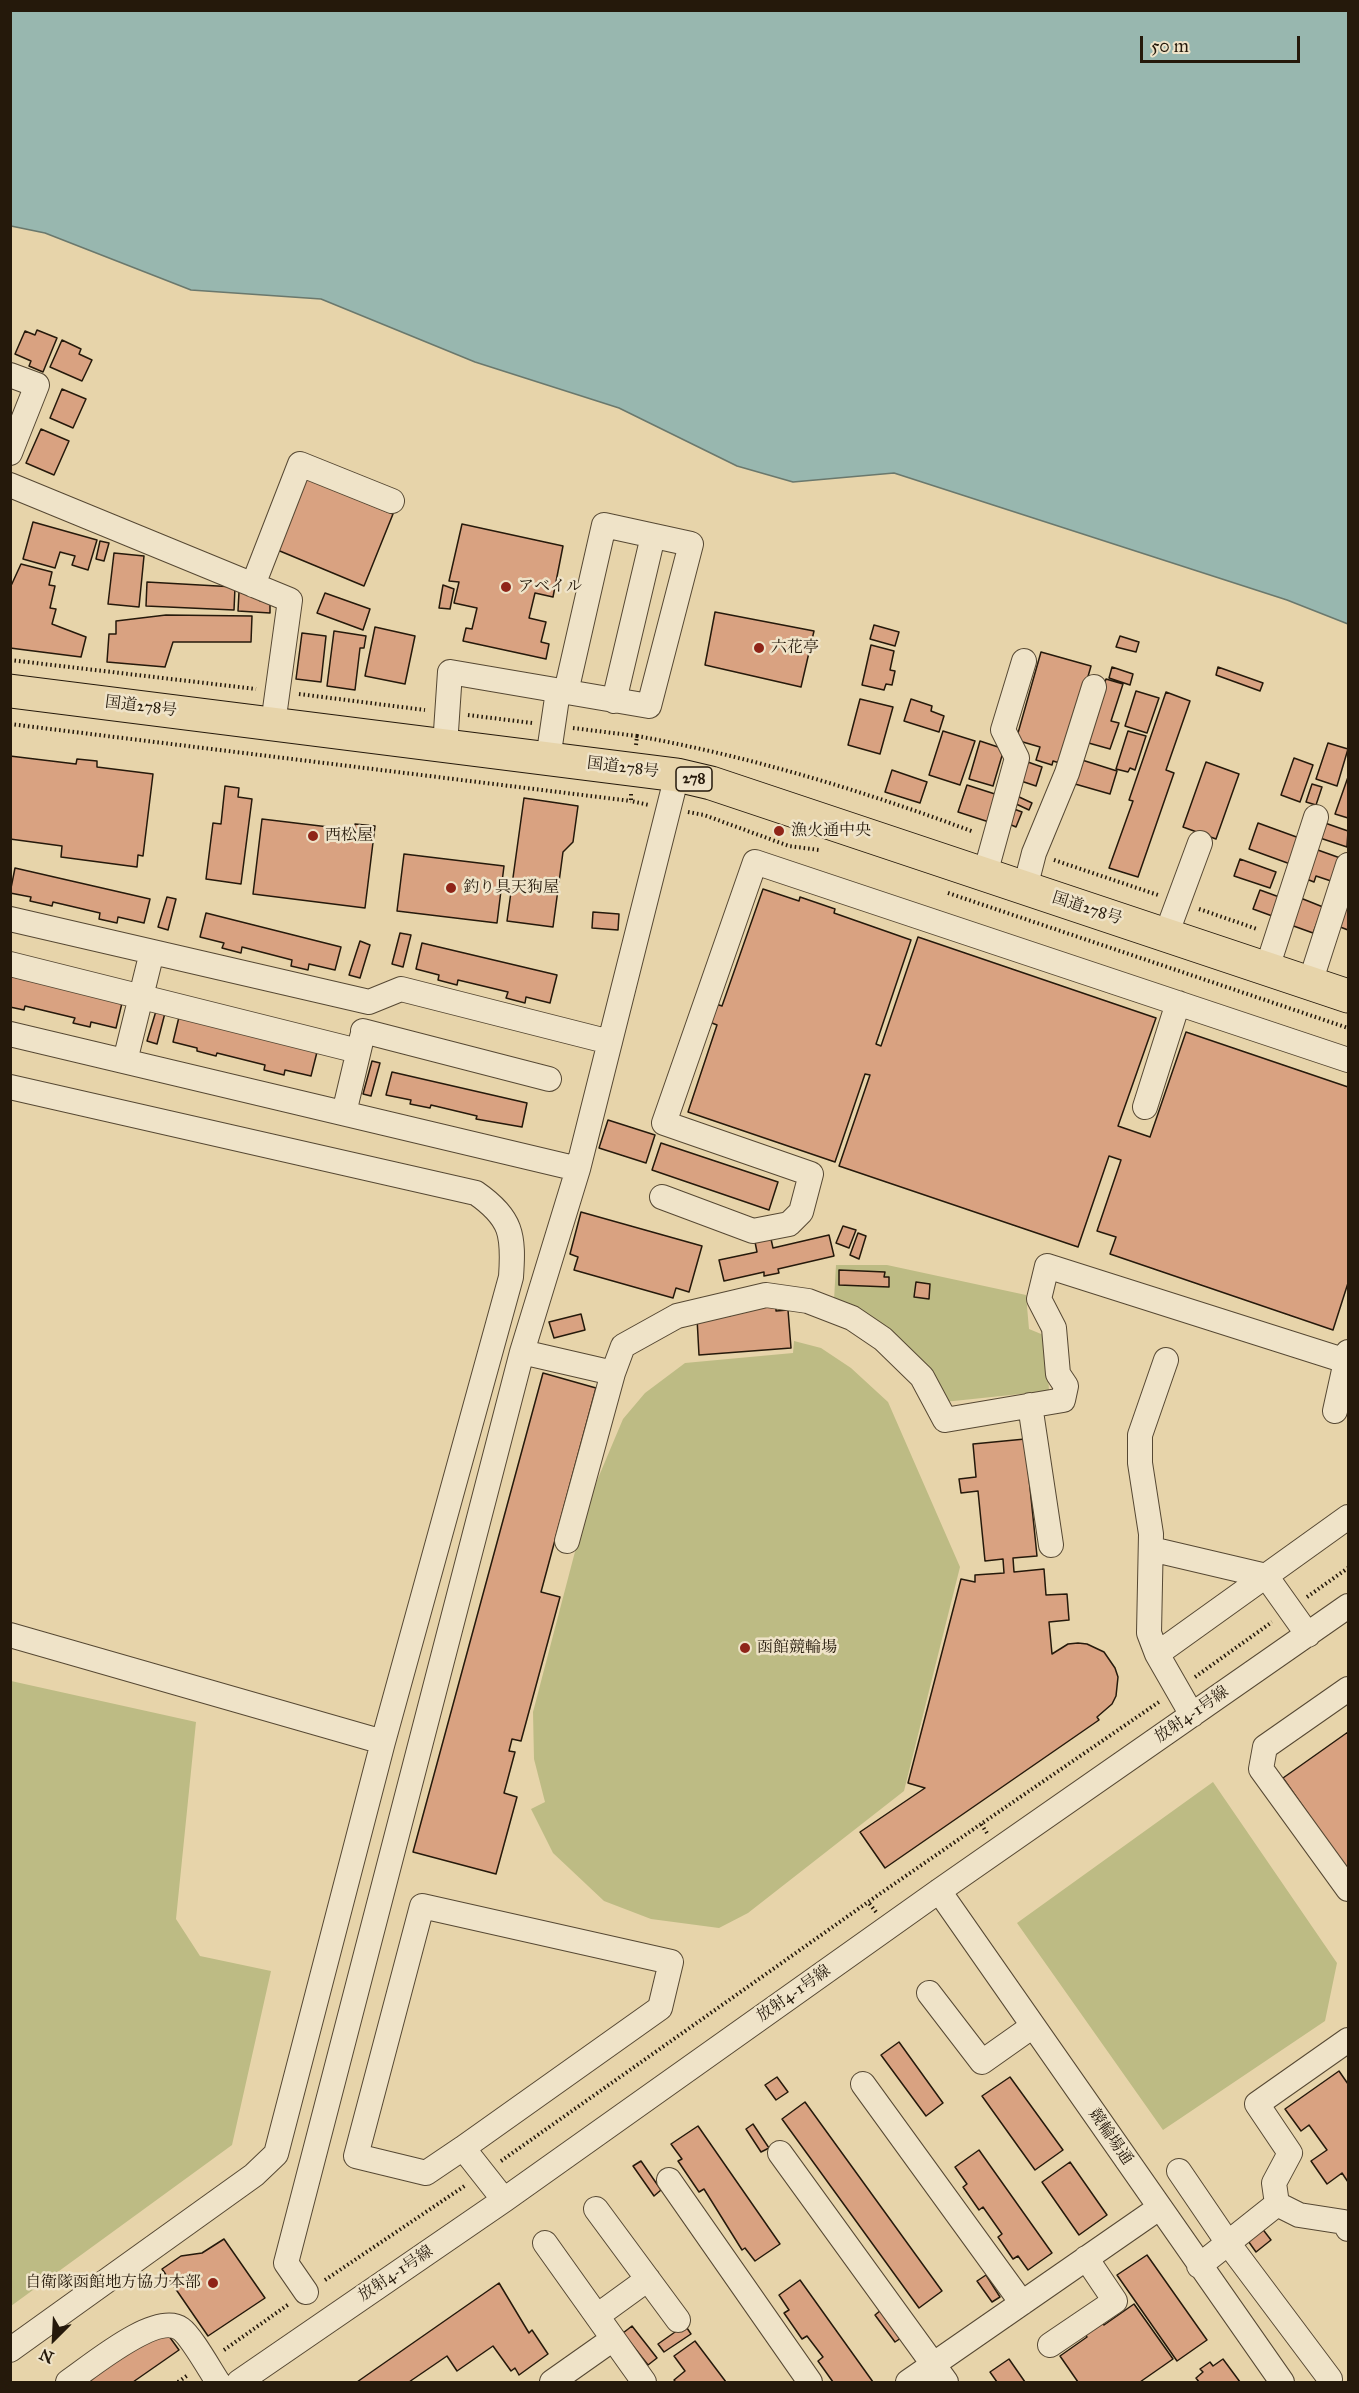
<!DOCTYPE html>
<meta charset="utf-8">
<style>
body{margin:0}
#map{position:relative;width:1359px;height:2393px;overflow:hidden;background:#e7d4aa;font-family:"IM FELL Great Primer",serif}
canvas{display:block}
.frame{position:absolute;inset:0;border:12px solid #25190b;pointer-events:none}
.north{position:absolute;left:24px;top:2309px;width:60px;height:60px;-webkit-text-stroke:4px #efe3c8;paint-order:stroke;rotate:204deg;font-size:16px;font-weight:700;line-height:24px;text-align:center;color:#25190b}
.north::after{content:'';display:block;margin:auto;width:21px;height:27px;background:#25190b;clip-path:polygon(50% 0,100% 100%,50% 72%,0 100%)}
.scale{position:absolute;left:1140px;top:36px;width:160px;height:27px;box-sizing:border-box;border:3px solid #25190b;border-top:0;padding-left:8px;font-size:18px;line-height:21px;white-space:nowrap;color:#25190b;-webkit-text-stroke:4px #efe3c8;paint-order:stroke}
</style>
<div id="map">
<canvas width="1359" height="2393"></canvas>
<div class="frame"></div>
<div class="north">N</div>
<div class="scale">50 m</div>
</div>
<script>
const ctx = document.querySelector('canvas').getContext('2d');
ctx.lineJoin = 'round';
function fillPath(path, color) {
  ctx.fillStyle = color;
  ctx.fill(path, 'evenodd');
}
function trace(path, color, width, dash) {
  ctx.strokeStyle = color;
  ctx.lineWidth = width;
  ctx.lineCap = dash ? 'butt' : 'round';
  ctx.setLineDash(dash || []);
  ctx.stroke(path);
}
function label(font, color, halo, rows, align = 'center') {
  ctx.font = font + ' "IM FELL Great Primer","Noto Serif JP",serif';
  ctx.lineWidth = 5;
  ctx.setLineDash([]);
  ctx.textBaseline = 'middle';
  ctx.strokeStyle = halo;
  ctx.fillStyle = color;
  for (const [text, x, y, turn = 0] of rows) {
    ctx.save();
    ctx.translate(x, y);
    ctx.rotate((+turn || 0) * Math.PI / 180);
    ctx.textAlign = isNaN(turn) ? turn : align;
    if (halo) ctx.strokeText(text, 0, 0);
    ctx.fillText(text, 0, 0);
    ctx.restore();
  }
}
fillPath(new Path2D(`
 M836 1265H887L1026 1295 1029 1329 1046 1336 1049 1391 944 1402 834 1300Z
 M794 1341 821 1348 851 1368 888 1402 960 1567 904 1791 748 1913 719 1928 651 1919 604 1901 553 1853 531 1809 545 1802 534 1759 533 1712 588 1502 623 1419 645 1393 685 1363 793 1353Z
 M11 1681 196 1722 176 1919 200 1956 271 1971 232 2145 11 2306Z
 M1213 1782 1337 1963 1325 2021 1163 2130 1017 1923Z`), '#bdbb84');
const water = new Path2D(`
 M11 10 1348 11V624L1287 600 894 473 793 482 737 466 619 408 475 362 321 299 191 290 45 233 11 226Z`);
fillPath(water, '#98b7af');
trace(water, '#6a786d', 1.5);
const building = new Path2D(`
 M37 330 57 338 43 372 29 366 31 361 15 354 25 331 35 335Z
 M62 340 81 349 79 354 92 360 82 381 50 367Z
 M62 389 86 399 73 428 50 418Z
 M41 429 69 441 54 475 26 463Z
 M305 478 393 514 364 586 275 549Z
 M33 522 97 540 88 570 72 565 75 556 60 552 55 568 23 559Z
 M462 524 563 546 553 597 535 593 529 618 546 622 541 642 549 644 546 659 463 641 466 628 472 629 477 608 454 603 459 582 449 581Z
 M100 541 109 543 104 561 96 559Z
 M114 553 144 556 139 607 108 604Z
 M21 564 52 572 49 585 55 586 50 608 56 609 52 624 86 637 81 657 10 648V588Z
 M147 582 235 587 234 610 146 606Z
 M443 585 454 589 450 609 439 608Z
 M239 592 260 594V601H270V613L238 611Z
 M325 593 370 609 363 630 317 613Z
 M715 612 814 631 801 687 705 665Z
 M166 615 252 616 251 642H173L165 667 107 662 109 634H116V621Z
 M874 625 899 632 895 646 870 639Z
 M375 627 415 636 405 684 365 676Z
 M334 631 366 636 364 648H360L355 690 327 686Z
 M302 633 326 636 321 682 296 679Z
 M1120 636 1139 642 1136 652 1116 647Z
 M871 645 894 651 890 670 895 671 892 685 886 684 884 690 862 685Z
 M1041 652 1091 666 1063 764 1053 761 1052 765 1036 760 1040 747 1016 740Z
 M1112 667 1133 674 1130 685 1109 678Z
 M1218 667 1263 683 1260 691 1216 675Z
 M1106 679 1123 684 1111 721 1119 723 1110 749 1085 742Z
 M1136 691 1159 698 1147 733 1125 726Z
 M1166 692 1190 701 1166 770 1174 773 1138 877 1109 868 1133 801 1129 800Z
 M860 699 893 707 880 754 848 745Z
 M911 699 932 706 931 711 944 716 939 732 904 721Z
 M943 731 975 741 960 785 929 775Z
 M1128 731 1146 736 1135 770 1130 768 1128 772 1116 769Z
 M980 741 1004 749 993 786 969 779Z
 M1328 743 1348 749 1337 786 1316 779Z
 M10 756 76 764 77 759 97 761V767L153 774 143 856 138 855 137 867 61 857 62 846 10 839Z
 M1294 758 1313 765 1300 802 1281 795Z
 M1082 760 1117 771 1110 794 1075 784Z
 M1025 761 1042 767 1036 786 1018 780Z
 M1206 762 1239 774 1216 839 1183 827Z
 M892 770 927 782 920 803 885 792Z
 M1348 777V818L1335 814Z
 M1312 784 1322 787 1316 805 1306 802Z
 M967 785 998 795 989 822 958 812Z
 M225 786 239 788 238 797 252 799 241 884 206 879 213 823 221 824Z
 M1017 796 1032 803 1029 810 1014 803Z
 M524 798 578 806 573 842 563 852 553 927 507 921Z
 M1014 809 1022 812 1016 827 1009 824Z
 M262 819 354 830 355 824 375 826 365 908 253 894Z
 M1258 823 1302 839 1293 865 1249 849Z
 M1325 823 1348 831 1347 847 1320 838Z
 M1315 849 1343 859 1334 882 1316 876 1314 882 1304 878Z
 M404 854 504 866 497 923 397 911Z
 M1240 859 1276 872 1270 888 1234 876Z
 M15 868 150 899 144 923 118 917 117 923 99 919 100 913 53 902 52 906 30 901 31 897 10 893Z
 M1348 885V930L1335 925Z
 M763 889 799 901 800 897 835 909 834 913 911 940 876 1044 881 1046 918 937 1156 1018 1118 1126 1150 1137 1186 1032 1348 1087V1283L1333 1330 1110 1254 1116 1237 1097 1231 1121 1160 1109 1156 1078 1247 839 1166 870 1075 865 1074 835 1162 688 1112 717 1025 707 1021 713 1003 722 1006Z
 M1260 890 1282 898 1275 917 1253 909Z
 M167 897 176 899 168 930 158 927Z
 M1298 897 1323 907 1313 933 1288 924Z
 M593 912 619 914 618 930 592 928Z
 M206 913 341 947 335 970 309 964 308 970 291 966 292 960 242 947 241 953 222 948 224 943 200 937Z
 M400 933 411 935 403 967 392 964Z
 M360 941 370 945 360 978 349 975Z
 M422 943 557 975 550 1003 526 997 525 1003 506 998 508 992 458 980 457 985 438 980 439 975 416 969Z
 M10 976 122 1003 116 1028 91 1022 90 1027 73 1023 75 1018 25 1006 24 1010 10 1007Z
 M156 1011 165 1013 157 1044 147 1041Z
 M179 1017 317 1052 311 1076 285 1070 284 1075 264 1070 265 1065 217 1053 216 1056 197 1051V1048L173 1042Z
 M372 1061 380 1063 371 1096 363 1094Z
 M392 1072 527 1103 522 1127 476 1119 477 1116 431 1105 430 1108 410 1104 411 1100 386 1095Z
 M608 1120 655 1135 646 1163 599 1148Z
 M661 1143 778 1182 769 1210 652 1170Z
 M581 1212 702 1246 689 1292 676 1288 673 1298 574 1270 578 1257 570 1254Z
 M843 1226 856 1230 849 1248 836 1243Z
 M858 1233 866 1236 859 1259 850 1255Z
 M829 1235 834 1256 778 1269 779 1273 764 1276V1272L724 1281 719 1260 757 1252 755 1242 771 1239 773 1248Z
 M839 1270 885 1272 884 1277H889V1287L839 1285Z
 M916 1282 930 1284 929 1299 914 1297Z
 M776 1304V1311L788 1310 791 1348 699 1355 697 1318 730 1316V1307Z
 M581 1314 585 1330 554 1338 549 1322Z
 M543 1373 596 1388 541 1592 560 1597 521 1741 512 1739 509 1751 515 1752 504 1793 517 1797 496 1874 413 1852Z
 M1025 1439 1037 1556 1013 1558 1014 1572 1044 1569 1046 1595 1067 1594 1069 1620 1049 1622 1052 1654 1068 1644 1078 1643 1087 1644 1104 1652 1115 1668 1118 1677 1116 1696 1112 1704 1097 1717 1099 1720 885 1868 860 1832 925 1788 908 1783 961 1579 975 1582V1575L1004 1573 1003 1559 985 1561 978 1491 961 1493 959 1479 976 1477 973 1444Z
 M1348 1732V1871L1283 1778Z
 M899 2042 943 2103 926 2116 881 2055Z
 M1339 2071 1348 2084V2182L1342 2173 1327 2184 1311 2161 1327 2150 1309 2125 1301 2131 1285 2109Z
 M777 2077 788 2092 776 2100 765 2085Z
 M1010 2077 1063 2150 1035 2170 982 2096Z
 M805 2102 942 2291 919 2308 782 2119Z
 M753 2124 769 2148 761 2152 746 2129Z
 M698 2126 780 2244 755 2261 745 2248 742 2250 704 2189 699 2192 678 2161 682 2159 671 2144Z
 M979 2150 1052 2253 1028 2270 1018 2256 1013 2259 998 2237 1002 2234 983 2207 979 2210 963 2187 967 2184 955 2167Z
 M641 2161 661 2190 654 2196 633 2166Z
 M1070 2162 1107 2215 1079 2235 1042 2182Z
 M1261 2227 1271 2240 1256 2252 1246 2238Z
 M224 2239 265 2298 208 2336 162 2269 181 2256 202 2253Z
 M1147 2255 1207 2340 1177 2361 1117 2275Z
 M986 2275 1000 2297 992 2302 977 2281Z
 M800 2280 873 2382H833L818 2361 823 2357 807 2336 802 2339 784 2313 789 2310 779 2295Z
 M499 2283 529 2333 532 2330 548 2354 519 2375 515 2368 511 2371 493 2346 457 2371 447 2356 409 2382H357Z
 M1134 2304 1173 2359 1140 2382H1078L1060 2356 1087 2337 1085 2333 1102 2322 1104 2325Z
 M881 2310 901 2338 895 2342 875 2315Z
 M685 2325 691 2334 664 2352 658 2344Z
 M632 2326 657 2358 648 2365 623 2333Z
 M166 2332 179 2350 133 2382H85L151 2337Z
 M695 2341 726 2382H676L674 2380 685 2371 674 2356Z
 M1009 2359 1025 2382H997L990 2372Z
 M1223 2359 1240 2382H1199L1196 2378 1203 2372 1200 2369 1210 2362 1213 2366Z`);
fillPath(building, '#d9a281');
trace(building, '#25190b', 1.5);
const minor = new Path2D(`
 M10 375 37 385 10 453
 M10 485 290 600 273 724
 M253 585 300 464 392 501
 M614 701 653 536
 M445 746 450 672 649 706 691 544 604 525 566 692
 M548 759 558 691
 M985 874 1017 758 1003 730 1024 661
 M1025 888 1034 853 1067 773 1094 687
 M10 919 369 1002 401 989 610 1042
 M1166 935 1200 843
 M10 964 358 1051
 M1267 968 1316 817
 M1310 983 1348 865
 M363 1031 549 1079
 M10 1034 578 1169
 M125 1061 152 952
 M10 1087 476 1193C512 1218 514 1235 511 1277L383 1742
 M1145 1107 1178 1003
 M344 1113 362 1037
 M662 1197 753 1231 789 1224 801 1212 811 1174 664 1123 755 862 1348 1060
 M522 1352 613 1373
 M1030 1405 1051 1545
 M1335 1411 1346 1361
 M567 1541 613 1373 623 1346 677 1316 766 1295 808 1301 852 1318 883 1339 922 1377 945 1420 1063 1400 1066 1386 1058 1374 1054 1328 1039 1299 1047 1266 1346 1361 1348 1352
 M1151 1549 1266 1576 1308 1635
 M10 1635 383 1742 276 2154 254 2175 10 2350
 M1157 1654 1149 1633 1151 1534 1140 1463V1435L1166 1360
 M1348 1689 1265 1747 1261 1769 1348 1889
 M1192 1715 1157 1654 1348 1517
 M939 1891 1282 2382
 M929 1993 982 2062 1033 2026
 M863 2084 1022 2303
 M463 2148 426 2173 356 2156 422 1906 671 1962 660 2008 463 2148 504 2200
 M780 2153 946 2382
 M1179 2171 1228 2243 1330 2379
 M669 2180 810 2382
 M1277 2204 1274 2183 1290 2153 1257 2104 1348 2040
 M596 2209 678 2320
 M545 2243 644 2382
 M1199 2266 1277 2204 1299 2215 1344 2222 1348 2229
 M306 2292 286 2263 522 1352 578 1169 677 775
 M597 2316 648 2279
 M1050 2345 1115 2301 1086 2258
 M68 2382C89 2368 156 2311 181 2329 191 2336 210 2370 218 2382
 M239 2382 504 2200 939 1891 1348 1606
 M552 2382 613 2339
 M908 2382 1159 2208`);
const highway = new Path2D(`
 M10 691 677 775 711 783 1348 996`);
trace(minor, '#564833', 26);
trace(highway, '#25190b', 35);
trace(new Path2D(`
 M10 660 256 689
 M299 694 425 710
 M468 715 532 723
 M10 724 631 801
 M573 728 637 736 636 745
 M637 736C752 757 864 791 974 832
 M631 794V801L649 805
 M688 812 704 815 789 846 819 850
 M1054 860 1158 895
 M948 893 1348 1028
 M1199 909 1257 929
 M1307 1597 1348 1568
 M1195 1677 1272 1622
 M987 1833 981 1824 1159 1702
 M876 1912 868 1902 981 1824
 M501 2161 868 1902
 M325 2280 466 2185
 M224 2350 289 2304
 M178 2382 188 2375`), '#25190b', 4, [1.5, 3]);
trace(minor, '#efe3c8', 24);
trace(highway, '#e7d4aa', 33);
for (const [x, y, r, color] of [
 [506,587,6,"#8f2418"],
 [759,648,6,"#8f2418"],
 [779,831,6,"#8f2418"],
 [313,836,6,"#8f2418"],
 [451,888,6,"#8f2418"],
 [745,1648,6,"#8f2418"],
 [213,2283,6,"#8f2418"]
]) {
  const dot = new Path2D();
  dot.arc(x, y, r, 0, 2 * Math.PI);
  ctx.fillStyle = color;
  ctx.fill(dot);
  trace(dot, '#efe3c8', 2);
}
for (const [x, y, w] of [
 [694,779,36]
]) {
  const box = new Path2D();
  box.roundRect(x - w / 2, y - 12, w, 24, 4.5);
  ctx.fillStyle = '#efe3c8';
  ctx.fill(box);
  trace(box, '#25190b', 1.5);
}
label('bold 15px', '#25190b', null, [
 ["278",694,779]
]);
label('16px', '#25190b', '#efe3c8', [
 ["アベイル",518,587],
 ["六花亭",771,648],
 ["漁火通中央",791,831],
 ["西松屋",325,836],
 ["釣り具天狗屋",463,888],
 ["函館競輪場",757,1648],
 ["自衛隊函館地方協力本部",201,2283,"right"]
], 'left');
label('16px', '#25190b', '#efe3c8', [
 ["国道278号",141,707,7],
 ["国道278号",623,768,7],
 ["国道278号",1087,909,18],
 ["放射4-1号線",1192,1715,-35],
 ["放射4-1号線",794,1994,-35],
 ["競輪場通",1110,2137,55],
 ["放射4-1号線",396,2274,-34]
]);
</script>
